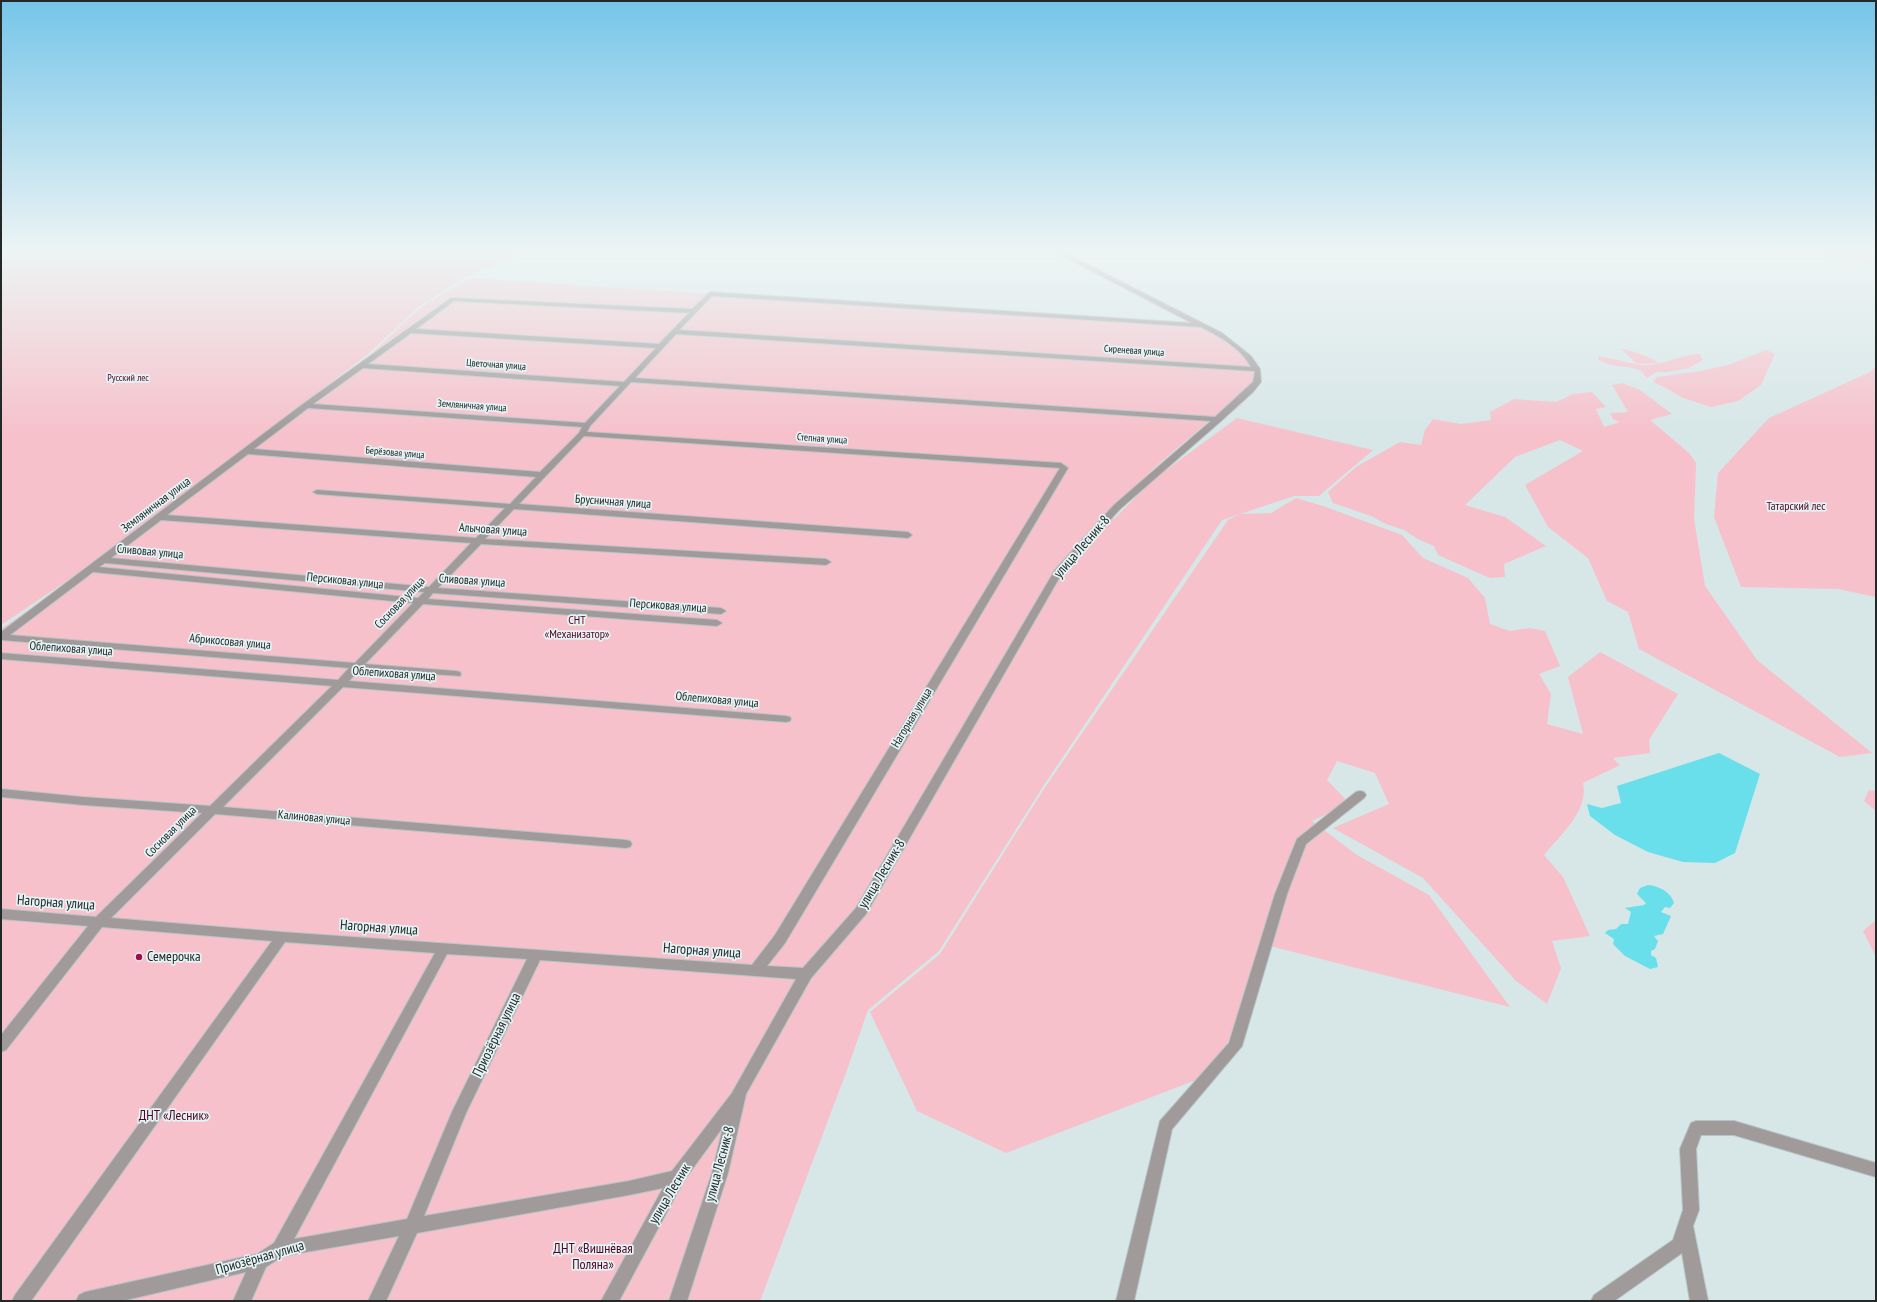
<!DOCTYPE html>
<meta charset="utf-8">
<style>
body{margin:0}
#map{position:relative;width:1877px;height:1302px;overflow:hidden;background:#d7e6e7;font-family:"PT Sans Narrow",sans-serif}
canvas{display:block}
.frame{position:absolute;inset:0;border:2px solid #232829;pointer-events:none}
</style>
<div id="map">
<canvas width="1877" height="1302"></canvas>
<div class="frame"></div>
</div>
<script>
const ctx = document.querySelector('canvas').getContext('2d');
ctx.lineJoin = 'round';
function fillPath(path, color) {
  ctx.fillStyle = color;
  ctx.fill(path, 'evenodd');
}
function trace(path, color, width, dash) {
  ctx.strokeStyle = color;
  ctx.lineWidth = width;
  ctx.lineCap = dash ? 'butt' : 'round';
  ctx.setLineDash(dash || []);
  ctx.stroke(path);
}
function label(font, color, halo, rows, align = 'center') {
  ctx.font = font + ' "PT Sans Narrow",sans-serif';
  ctx.lineWidth = 3.5;
  ctx.setLineDash([]);
  ctx.textBaseline = 'middle';
  ctx.strokeStyle = halo;
  ctx.fillStyle = color;
  for (const [text, x, y, turn = 0] of rows) {
    ctx.save();
    ctx.translate(x, y);
    ctx.rotate((+turn || 0) * Math.PI / 180);
    ctx.textAlign = isNaN(turn) ? turn : align;
    if (halo) ctx.strokeText(text, 0, 0);
    ctx.fillText(text, 0, 0);
    ctx.restore();
  }
}
fillPath(new Path2D(`
 M1 251H522L507 260 464 278 418 307 367 355 217 469 71 578 1 625Z
 M1765 251H1876V272L1866 263 1847 257 1776 254Z
 M470 278 1199 326 1225 338 1250 361 1255 373 1251 386 1163 460 1102 517 1114 519 1154 479 1237 418 1373 450 1319 496H1294L1222 520 1042 788 939 951 868 1010 847 1070 760 1301H1V629L77 577 370 355 421 307Z
 M1621 349C1628 349 1654 358 1658 363L1637 364Z
 M1766 350 1775 354 1761 385 1738 401 1711 407 1683 398 1664 387 1653 382 1657 377 1700 371 1728 365Z
 M1699 354 1703 360 1689 368 1668 372H1657L1647 378C1645 376 1643 373 1641 371 1626 364 1611 369 1598 359V357C1601 355 1632 364 1640 365 1661 367 1678 355 1699 354Z
 M1876 366V597L1838 589 1741 587 1714 517 1718 473 1769 418 1870 372Z
 M1622 383 1640 390 1672 414 1650 420 1689 453 1696 463 1694 519 1705 586 1757 660 1872 753 1840 757 1639 649 1628 612 1607 601 1588 558 1548 527 1525 485 1583 451 1560 440 1515 457 1465 505 1505 517 1546 546 1504 564 1505 577 1490 578 1438 555 1434 546 1418 539 1404 530 1386 524 1371 516 1333 503 1328 492 1356 467 1400 442 1421 445 1425 430 1433 419 1461 424 1491 420 1490 412 1514 399 1556 402 1573 394 1592 392 1606 407 1596 409 1604 427 1620 422 1613 419 1610 413 1628 412 1612 385Z
 M1296 498 1323 506 1402 535 1423 558 1468 578 1485 598 1490 624 1510 631 1530 628 1545 631 1560 666 1539 674 1551 694 1547 724 1583 734 1568 677 1600 652 1678 694 1649 740 1650 753 1613 758 1620 765 1583 783C1589 811 1560 835 1544 855L1563 877 1590 936 1552 941 1561 968 1547 1004 1516 981 1423 878 1333 828 1389 804 1375 773 1337 761 1327 780 1349 803 1312 821 1357 855 1429 895 1510 1007 1270 946 1214 1073 1006 1153 917 1111 870 1012 940 954 1044 789 1228 520 1240 514 1271 513Z
 M1869 790 1876 791V811L1864 801Z
 M1876 920V957L1863 931Z`), '#f6c1cb');
fillPath(new Path2D(`
 M1719 753 1760 774 1735 853 1715 863 1683 862 1648 852 1615 835 1590 816 1587 804 1602 808 1621 803 1617 786Z
 M1648 885C1659 886 1671 892 1674 903L1670 908 1665 907 1661 912 1671 916 1663 934 1654 936 1658 941 1655 949 1651 951V955L1656 958 1658 967 1650 969 1625 956 1613 944 1614 939 1605 933 1608 930 1616 929 1621 924H1628L1631 912 1625 908 1644 905 1646 903 1637 894 1640 888Z`), '#69dfeb');
const minor = new Path2D(`
 M1053 251H1061L1222 333 1251 356 1260 369 1261 382 1253 392 1221 421 1120 509 1062 573 866 914 811 978 746 1094 728 1173 687 1301H669L712 1173 723 1127 683 1182 619 1301H601L663 1188 629 1195 417 1233 386 1301H368L399 1236 283 1256 266 1267 251 1301H233L246 1272 122 1301H76L79 1295 85 1292 257 1254 274 1243 435 953 285 942 31 1301H12L15 1295 272 941 102 927 6 1050 1 1052V1035L88 926 1 919V909L96 917 202 813 83 805 1 797V789L83 797 210 806 332 686 1 659V653L338 680 349 668 1 640V632L303 404 451 298 692 309 710 292 1192 323ZM712 296 1201 327C1219 336 1241 348 1251 367L679 330ZM454 301 689 313 659 344 416 329ZM411 333 656 348 624 382 368 364ZM676 334 1254 371 1255 372 1253 382 1215 417 635 378ZM363 368 620 386 585 423 313 404ZM631 382 1211 421 1114 505 1055 570 856 908 803 968 767 966 785 943 1068 468 1061 463 587 432 590 426ZM308 408 582 427 579 433 540 472 254 449ZM584 436 1060 468 775 935 752 965 282 932 111 918 215 814 626 848 630 847 632 844 630 841 626 840 223 807 343 687 786 722 790 721 791 719 790 717 786 716 349 681 360 669 460 676 461 674 460 672 456 671 365 664 423 604 717 626 722 623 717 620 428 599 433 593 721 614 726 611 721 608 438 588 481 544 826 565 831 562 826 559 485 539 514 509 908 538 912 535 908 532 519 504ZM248 454 536 477 510 504 317 490 313 492 317 494 505 508 476 538 167 515ZM161 520 471 543 429 587 111 558ZM105 563 424 592 418 598 99 567ZM93 572 413 603 355 663 10 635ZM447 954 527 959 452 1112 407 1219 294 1239ZM540 960 796 979 732 1093 672 1171 629 1181 424 1216 466 1113Z
 M1360 791 1364 792 1366 795 1364 798 1306 844 1287 894 1242 1046 1172 1129 1134 1301H1116L1160 1121 1229 1043 1275 894 1297 839 1356 792Z
 M1696 1121H1734L1876 1163V1177L1734 1135H1701L1696 1149 1699 1210 1693 1226 1708 1301H1690L1682 1253 1614 1301H1591L1594 1295 1673 1240 1683 1210 1680 1149 1691 1123Z`);
trace(minor, '#b7c4c5', 2);
fillPath(minor, '#a09a9b');
const sky = ctx.createLinearGradient(0, 0, 0, 434);
sky.addColorStop(0, '#75c5e9');
sky.addColorStop(0.58, '#edf4f4');
sky.addColorStop(1, '#edf4f400');
ctx.fillStyle = sky;
ctx.fillRect(0, 0, 1877, 434);
for (const [x, y, r, color] of [
 [139,957,4,"#a30c4a"]
]) {
  const dot = new Path2D();
  dot.arc(x, y, r, 0, 2 * Math.PI);
  ctx.fillStyle = color;
  ctx.fill(dot);
  trace(dot, '#e4f3f4', 1.5);
}
label('10px', '#232829', '#e4f3f4', [
 ["Сиреневая улица",1134,351,4],
 ["Цветочная улица",496,365,4],
 ["Земляничная улица",472,406,4],
 ["Степная улица",822,439,4],
 ["Берёзовая улица",395,453,5]
]);
label('10px', '#520322', '#e4f3f4', [
 ["Русский лес",128,378]
]);
label('12px', '#232829', '#e4f3f4', [
 ["Брусничная улица",613,502,4],
 ["Земляничная улица",156,505,-37],
 ["Алычовая улица",493,530,4],
 ["Сливовая улица",150,552,5],
 ["Персиковая улица",345,581,6],
 ["Сливовая улица",472,581,4],
 ["Сосновая улица",400,603,-46],
 ["Персиковая улица",668,606,4],
 ["Абрикосовая улица",230,642,5],
 ["Облепиховая улица",71,649,4],
 ["Облепиховая улица",394,674,4],
 ["Облепиховая улица",717,700,5],
 ["Нагорная улица",912,718,-59],
 ["Калиновая улица",314,818,5],
 ["Сосновая улица",171,832,-45]
]);
label('12px', '#520322', '#e4f3f4', [
 ["Татарский лес",1796,507],
 ["СНТ",577,621],
 ["«Механизатор»",577,635]
]);
label('14px', '#232829', '#e4f3f4', [
 ["улица Лесник-8",1082,547,-49],
 ["улица Лесник-8",882,874,-59],
 ["Нагорная улица",56,903,4],
 ["Нагорная улица",379,928,4],
 ["Нагорная улица",702,951,4],
 ["Приозёрная улица",497,1035,-64],
 ["улица Лесник-8",720,1164,-75],
 ["улица Лесник",670,1194,-59],
 ["Приозёрная улица",260,1258,-16]
]);
label('14px', '#232829', '#e4f3f4', [
 ["Семерочка",147,957]
], 'left');
label('14px', '#520322', '#e4f3f4', [
 ["ДНТ «Лесник»",174,1116],
 ["ДНТ «Вишнёвая",593,1249],
 ["Поляна»",593,1265]
]);
</script>
